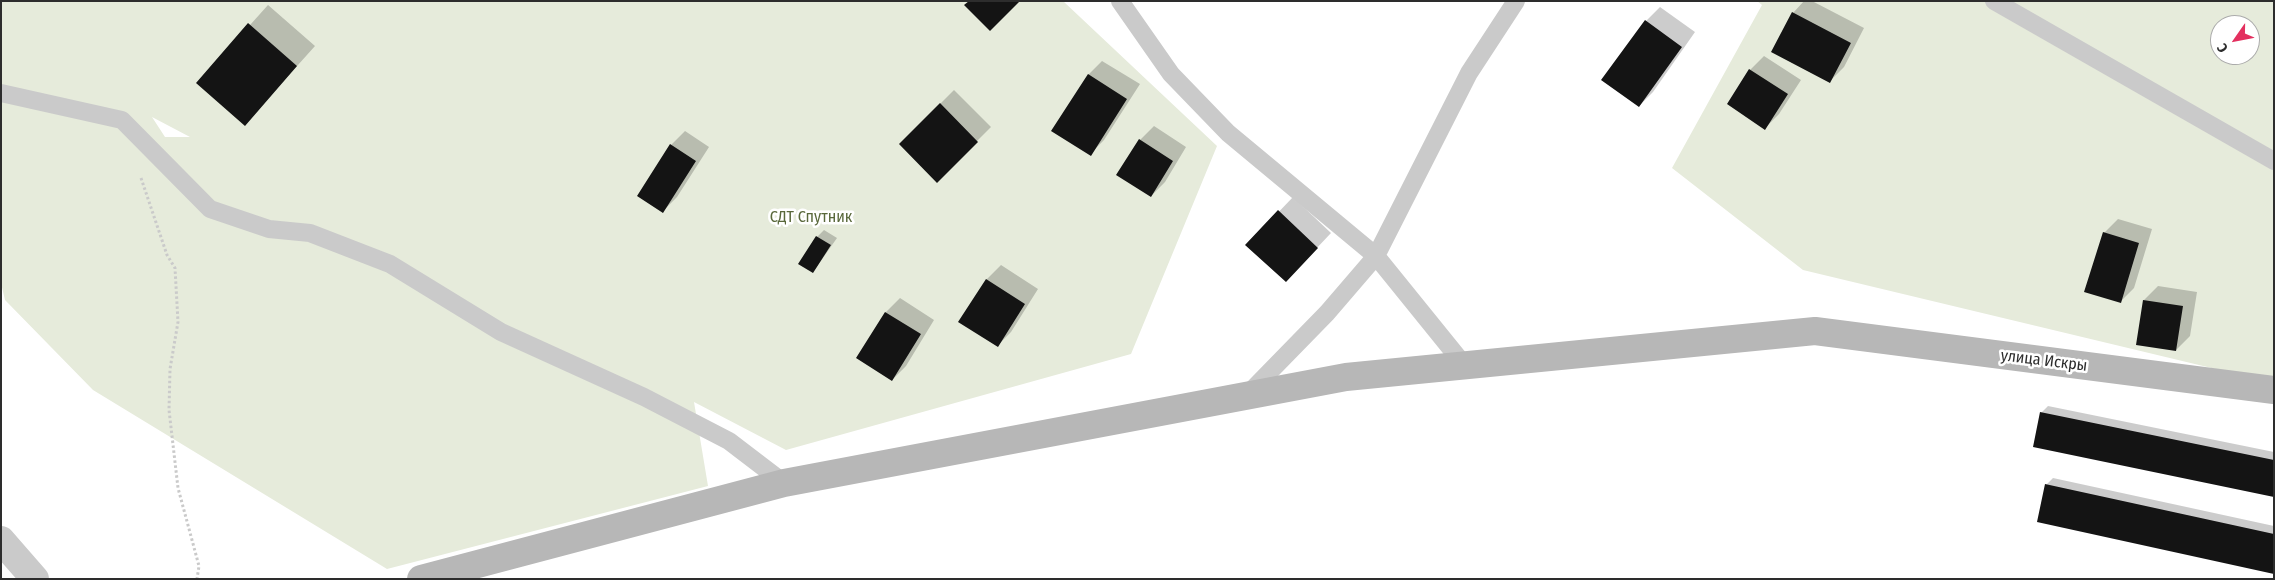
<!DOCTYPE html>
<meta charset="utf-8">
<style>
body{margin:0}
#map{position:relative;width:2275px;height:580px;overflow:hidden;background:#fff;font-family:"Fira Sans Condensed",sans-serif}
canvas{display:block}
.frame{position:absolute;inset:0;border:2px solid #2d2d2d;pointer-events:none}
.north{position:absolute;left:2210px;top:15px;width:50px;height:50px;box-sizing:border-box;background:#fff;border:1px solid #ababab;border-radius:50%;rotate:237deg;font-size:14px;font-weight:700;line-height:20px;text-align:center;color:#2d2d2d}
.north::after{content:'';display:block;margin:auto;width:18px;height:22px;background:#e3305f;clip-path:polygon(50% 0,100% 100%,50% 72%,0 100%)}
</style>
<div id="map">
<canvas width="2275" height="580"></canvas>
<div class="frame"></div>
<div class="north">С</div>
</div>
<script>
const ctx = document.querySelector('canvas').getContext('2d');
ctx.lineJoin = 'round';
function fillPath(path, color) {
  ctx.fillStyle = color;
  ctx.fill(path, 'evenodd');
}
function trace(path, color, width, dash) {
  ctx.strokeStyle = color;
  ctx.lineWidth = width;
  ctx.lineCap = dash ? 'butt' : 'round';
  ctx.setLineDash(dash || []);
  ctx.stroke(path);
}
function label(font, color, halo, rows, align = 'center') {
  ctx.font = font + ' "Fira Sans Condensed",sans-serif';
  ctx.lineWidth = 5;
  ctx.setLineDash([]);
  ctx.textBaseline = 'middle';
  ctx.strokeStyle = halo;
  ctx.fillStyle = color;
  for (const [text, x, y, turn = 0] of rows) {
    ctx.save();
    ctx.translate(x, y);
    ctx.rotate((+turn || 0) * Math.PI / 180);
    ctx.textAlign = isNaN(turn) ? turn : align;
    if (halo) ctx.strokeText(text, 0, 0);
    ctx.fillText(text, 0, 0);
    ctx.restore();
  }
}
fillPath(new Path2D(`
 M1 1H1063L1217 146 1131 354 786 450 694 402 708 486 387 569 93 390 5 300 1 283ZM152 117 190 137H165Z
 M1757 1H2274V383L1803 270 1672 168 1762 5ZM2220 25H2250V55H2220Z`), '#e6ebdb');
fillPath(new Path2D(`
 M1804 1H1812L1864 28 1844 67 1830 81 1773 52 1793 13Z
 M268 5 315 46 245 124 198 83Z
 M1660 7 1695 32 1653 92 1639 106 1646 21Z
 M1764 56 1801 80 1779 114 1765 128 1750 70Z
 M1102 61 1140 84 1104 140 1090 154 1088 75Z
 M954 90 991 127 937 181 900 144Z
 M1154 126 1186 147 1165 182 1151 196 1140 140Z
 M685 131 709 147 677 197 663 211 671 145Z
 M1293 197 1331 233 1299 267 1247 245Z
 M2118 219 2152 229 2134 288 2120 302 2104 233Z
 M824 230 837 238 813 272 817 237Z
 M1001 265 1038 289 1011 332 997 346 960 322 987 279Z
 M2158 286 2197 292 2190 336 2176 350 2144 300Z
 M900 298 934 320 906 366 892 380 857 358 886 312Z
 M2048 406 2274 452V495L2041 413Z
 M2053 478 2274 526V573L2046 485Z`), '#0003');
fillPath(new Path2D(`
 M969 1H1020L990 31 964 5Z
 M1792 12 1851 43 1830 83 1771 52Z
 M1645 20 1682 47 1639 107 1601 80Z
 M248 23 297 66 245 126 196 83Z
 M1749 69 1788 94 1765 130 1727 104Z
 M1088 74 1127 99 1091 156 1051 131Z
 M940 103 978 142 937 183 899 144Z
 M1139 139 1173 161 1151 197 1116 175Z
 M670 144 696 161 663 213 637 196Z
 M1278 210 1318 248 1286 282 1245 245Z
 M2103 232 2139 243 2121 303 2084 292Z
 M816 236 831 245 813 273 798 264Z
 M986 279 1025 304 998 347 958 322Z
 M2143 300 2183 306 2176 351 2136 345Z
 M885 312 921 334 892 381 856 358Z
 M2040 412 2274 460V497L2033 447Z
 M2045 484 2274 534V574L2037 522Z`), '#141414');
trace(new Path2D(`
 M141 178 167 255 175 268 178 322 170 369 169 410 178 488 199 566 197 579`), '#cacaca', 3, [2.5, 2.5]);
trace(new Path2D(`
 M1120 1 1171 74 1228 133 1376 256 1465 366
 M1994 1 2274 161
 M1 93 122 120 210 209 269 229 310 233 390 264 501 332 644 397 729 441 784 483
 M1246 396 1327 313 1376 256 1469 73 1516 1`), '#cacaca', 18);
trace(new Path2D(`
 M1 540 35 579`), '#cacaca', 28);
trace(new Path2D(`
 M421 579 784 483 1346 377 1815 331 2274 390`), '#b7b7b7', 28);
label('16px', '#59683b', '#fff', [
 ["СДТ Спутник",811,218]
]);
label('16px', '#2d2d2d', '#fff', [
 ["улица Искры",2044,361,7]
]);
</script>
